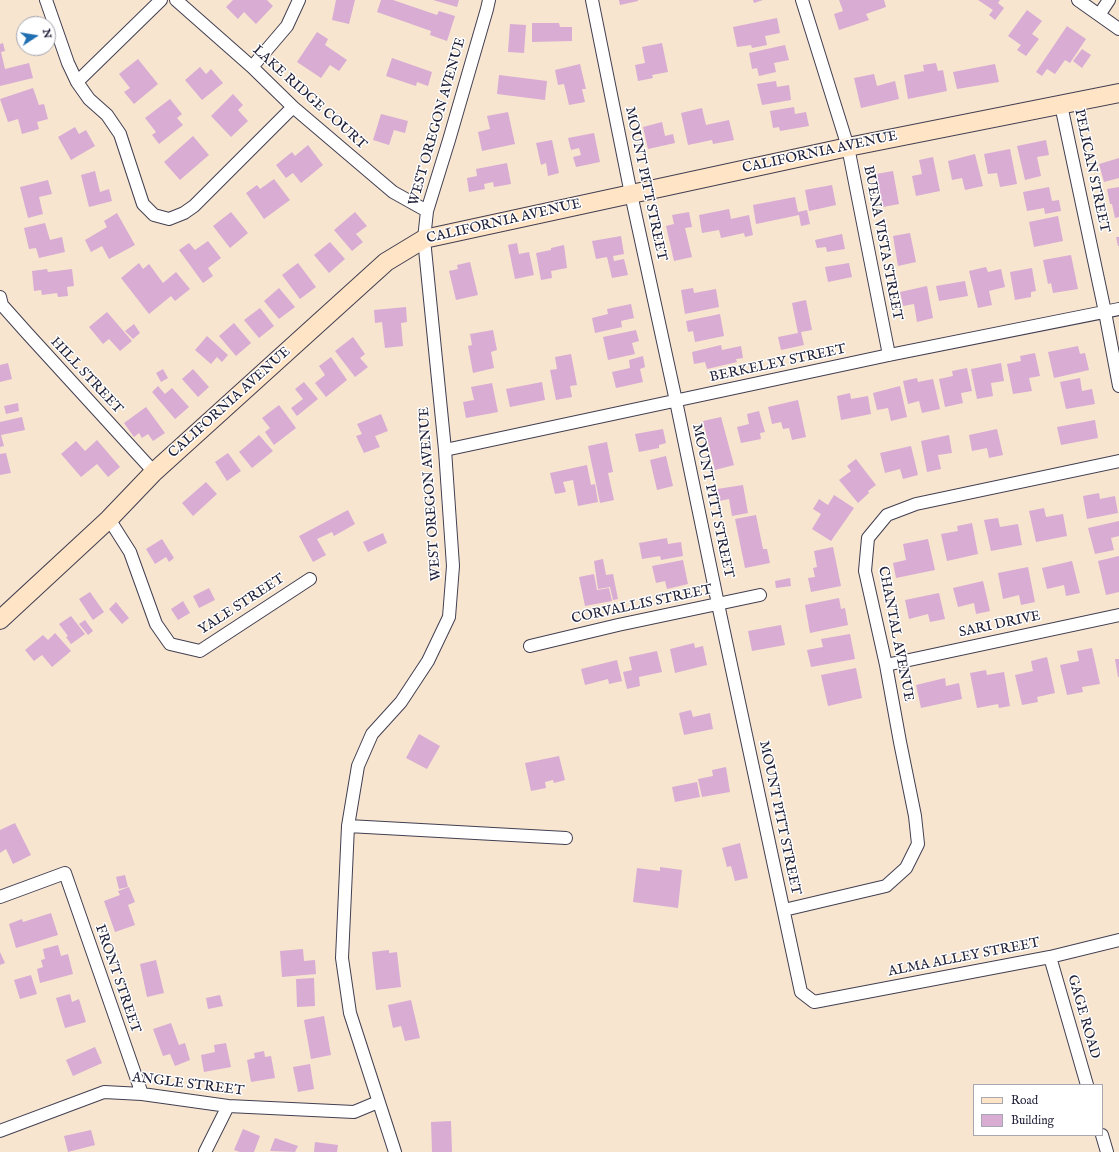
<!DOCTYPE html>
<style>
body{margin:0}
#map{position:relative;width:1119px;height:1152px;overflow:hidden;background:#f7e5d0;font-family:"IM FELL English",serif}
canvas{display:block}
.legend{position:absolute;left:973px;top:1084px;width:130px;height:52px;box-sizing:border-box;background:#fff;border:1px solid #a7a7b1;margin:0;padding:5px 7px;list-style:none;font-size:12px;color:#22223b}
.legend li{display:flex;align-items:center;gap:8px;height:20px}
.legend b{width:20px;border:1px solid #a7a7b1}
.north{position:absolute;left:16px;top:16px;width:40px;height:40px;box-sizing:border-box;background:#fff;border:1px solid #a7a7b1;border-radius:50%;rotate:78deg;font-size:11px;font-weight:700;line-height:16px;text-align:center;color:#22223b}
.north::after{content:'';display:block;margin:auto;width:14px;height:18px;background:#1f6fb2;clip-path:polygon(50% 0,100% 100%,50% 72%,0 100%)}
</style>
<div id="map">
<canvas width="1119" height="1152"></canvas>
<ul class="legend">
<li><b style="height:5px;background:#ffe4c6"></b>Road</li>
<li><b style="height:11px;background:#d8acd3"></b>Building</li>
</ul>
<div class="north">N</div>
</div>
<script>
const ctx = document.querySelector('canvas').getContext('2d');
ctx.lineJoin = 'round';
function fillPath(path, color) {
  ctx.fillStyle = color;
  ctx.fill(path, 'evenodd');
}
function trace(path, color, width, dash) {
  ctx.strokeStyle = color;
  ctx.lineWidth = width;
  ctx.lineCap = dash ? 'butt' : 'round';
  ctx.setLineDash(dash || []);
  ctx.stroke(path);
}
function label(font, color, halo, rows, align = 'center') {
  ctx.font = font + ' "IM FELL English",serif';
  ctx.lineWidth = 3;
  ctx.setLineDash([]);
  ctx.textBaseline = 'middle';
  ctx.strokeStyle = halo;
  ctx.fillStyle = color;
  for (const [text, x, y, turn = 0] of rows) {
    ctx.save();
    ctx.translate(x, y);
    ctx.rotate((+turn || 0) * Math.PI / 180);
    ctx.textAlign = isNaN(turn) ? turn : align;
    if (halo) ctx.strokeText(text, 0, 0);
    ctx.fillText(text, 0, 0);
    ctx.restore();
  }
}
fillPath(new Path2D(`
 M233 0H267L273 6 256 24 244 12 238 19 226 7Z
 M336 0H355L349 24 332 20Z
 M381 0H393L437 15 439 11 455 16 447 41 430 35 431 31 377 12Z
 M433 0H459L457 7Z
 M619 0H638V1L620 5Z
 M753 0H763L754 3Z
 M839 0H884L886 7 866 14 869 20 839 30 834 14 843 11Z
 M978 0H1000L998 3 1004 8 995 20 989 15 993 10Z
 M1027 10 1042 21 1032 34 1039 39 1026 56 1017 50 1021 45 1008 36Z
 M777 18 780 33 765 36 767 45 752 48 751 45 737 47 733 27Z
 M532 23H559L560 27H572V41L532 42Z
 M510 24 526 25 524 53 508 52Z
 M1067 26 1086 39 1070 63 1065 60 1055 74 1047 69 1042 76 1036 72Z
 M317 32 328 39 325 45 347 60 339 71 330 65 321 78 297 62Z
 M3 43 5 51 1 52 5 69 29 63 33 78 0 86V44Z
 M662 43 668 72 652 75 653 78 638 81 635 65 645 63 642 47Z
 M785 45 789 60 774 63 776 72 759 76 757 68 752 69 749 53Z
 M1082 49 1091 55 1082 68 1073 61Z
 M392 58 432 72 428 86 417 82 416 86 386 76Z
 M138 59 158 84 134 104 124 92 130 88 119 74Z
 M936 63 938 71 943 70 947 91 908 99 904 75 924 71 923 65Z
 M580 64 586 89H582L585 102 569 105 564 84 558 85 555 70Z
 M995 64 999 82 957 89 953 72Z
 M200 67 206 74 211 69 223 83 202 100 185 80Z
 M874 74 877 86 895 81 899 99 861 108 854 78Z
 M499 75 547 81 545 100 497 94Z
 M776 81 777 87 789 85 791 100 762 105 757 84Z
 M33 88 39 105 44 104 48 119 37 122 39 129 22 134 18 119 8 122 0 99Z
 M233 94 243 105 238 110 248 121 231 137 211 116Z
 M170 99 182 114 177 118 183 125 159 144 152 135 156 132 145 118Z
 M794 107 795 114 806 112 809 126 780 131 779 127 773 128 770 111Z
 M702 108 706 125 729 120 734 140 713 144 712 140 688 145 681 113Z
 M508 112 515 144 482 151 478 132 490 129 487 116Z
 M381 114 408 121 405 133 394 130 389 145 373 140Z
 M662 122 665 136 673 134 675 143 648 149 643 127Z
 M75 127 79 134 86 130 95 146 71 160 58 137Z
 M594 133 600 162 576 167 573 157 581 155 579 148 571 150 568 138Z
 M193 136 209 155 180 180 164 162Z
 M552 140 559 173 548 176 546 163 541 165 536 143Z
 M1046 140 1049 155 1037 157 1041 176 1025 180 1017 146Z
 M308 145 323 165 301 183 293 173 286 178 276 165 292 152 295 156Z
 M1010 149 1017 184 1000 187 997 173 988 174 984 154Z
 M975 154 983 186 965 190 962 178 952 180 948 161Z
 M933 157 940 191 916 196 912 176 922 174 919 160Z
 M1119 158V178L1104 182 1099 164Z
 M507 163 511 184 494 187 493 182 484 184 485 189 469 192 467 178 477 176 476 169Z
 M95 171 100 192 109 189 112 201 89 207 81 175Z
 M893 171 899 204 883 207 876 174Z
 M274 179 290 200 264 219 246 193 257 185 260 189Z
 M48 180 52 194 39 197 43 214 28 218 20 187Z
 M832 185 836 205 809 211 805 190Z
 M1049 187 1052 201 1059 200 1061 211 1045 214 1044 208 1027 211 1023 192Z
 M1119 187V217L1115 218 1112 204H1110L1107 189Z
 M795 197 798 212 807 210 810 224 801 226 799 215 756 224 753 205Z
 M729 209 731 219 749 215 753 235 745 237 744 233 721 238 719 230 702 233 699 215Z
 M231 212 248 233 230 248 213 226Z
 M355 212 367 226 356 234 363 242 352 251 334 230Z
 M689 212 692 227 685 228 692 257 674 261 666 226 674 224 672 215Z
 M117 213 135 245 109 259 102 246 91 252 85 240 107 227 104 221Z
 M1058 216 1063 241 1034 247 1029 222Z
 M45 223 50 240 62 237 65 252 39 258 36 248 29 249 24 228Z
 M910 233 916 262 898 266 893 236Z
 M842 234 845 249 827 252 826 247 817 248 815 240Z
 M621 236 624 254 613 256 614 261 624 259 628 275 612 278 607 257 596 259 592 241Z
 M1116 237H1119V246H1118Z
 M208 241 221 258 208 268 213 276 203 283 179 250 189 243 195 250Z
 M330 242 345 259 329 273 314 255Z
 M517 243 519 254 529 252 534 275 515 279 508 245Z
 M564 245 567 268 551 271 552 278 541 280 536 253 551 250V248Z
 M1071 255 1078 289 1053 293 1051 283 1048 284 1043 260Z
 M470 262 478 295 456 300 449 271 458 269 457 265Z
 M139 263 143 269 149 264 163 283 176 272 190 289 175 301 171 296 149 314 121 278Z
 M298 263 316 287 300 299 282 275Z
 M849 263 852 277 828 282 825 267Z
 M986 267 988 272 1001 269 1005 287 989 291 992 305 978 308 969 271Z
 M1032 268 1036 291 1031 292V297L1015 300 1010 272Z
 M47 269 48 272 72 269 74 286 67 287 68 296 58 297 57 293 42 295 41 290 34 291 32 271Z
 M965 281 968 296 939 301 936 286Z
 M927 286 933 318 917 322 914 304 903 306 900 292Z
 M279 288 295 307 279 319 264 301Z
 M693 288 694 293 716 289 719 307 685 314 681 290Z
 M806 300 812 330 801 332 804 345 781 350 778 337 798 333 792 303Z
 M631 304 634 318 621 321 622 327 595 333 592 318 608 314 607 309Z
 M406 307 407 322 401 323 403 346 385 348 382 322 375 323 374 310Z
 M260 308 274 326 259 338 244 320Z
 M107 312 132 341 120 351 109 339 103 344 89 327Z
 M720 314 724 336 695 342 693 331 688 332 686 321Z
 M234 323 251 343 236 356 219 336Z
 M134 324 140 333 133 339 125 331Z
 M493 330 497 350 491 352 494 368 473 373 468 346 472 345 470 334Z
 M636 330 639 341 632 343 635 354 608 360 603 337Z
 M207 336 228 355 222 362 217 357 211 364 195 350Z
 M353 337 365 354 360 358 368 367 355 377 335 351Z
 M721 345 722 350 741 346 743 358 736 359 737 362 707 369 705 362 694 364 692 352Z
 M1078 346 1080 354 1085 353 1089 370 1054 378 1048 352Z
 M1035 353 1040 376 1029 378 1032 391 1013 394 1007 364 1021 361 1020 356Z
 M571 354 577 385 570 386 572 397 556 400 550 370 557 369 555 357Z
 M643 356 645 367 640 369 643 382 616 388 612 372 630 368 629 360Z
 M331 357 347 380 326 397 315 383 325 375 319 366Z
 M8 363 12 379 0 382V365Z
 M1001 363 1004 381 991 383 993 396 977 399 971 369Z
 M967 368 972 391 961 393 963 403 945 407 939 379 953 376 952 371Z
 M163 369 168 378 161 382 156 373Z
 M193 369 209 387 198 397 182 379Z
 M917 378 918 382 933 379 940 409 922 413 919 401 908 404 903 381Z
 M1080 378 1082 391 1092 389 1095 404 1066 409 1060 382Z
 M304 382 318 399 297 416 291 408 303 399 295 389Z
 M542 382 545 400 510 407 506 389Z
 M492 383 498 412 466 418 463 402 474 400 471 387Z
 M158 386 165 394 172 388 189 407 175 419 152 392Z
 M900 386 907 417 891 421 888 408 877 410 873 393Z
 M850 393 851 399 868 396 871 414 841 420 837 396Z
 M798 400 806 437 792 440 789 428 783 429 781 422 772 424 768 407Z
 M18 403 19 411 6 414 4 406Z
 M279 405 296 428 274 445 265 432 270 428 262 418Z
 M146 407 165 433 153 441 148 434 142 438 139 433 134 437 124 423Z
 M759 411 765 432 760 433 761 439 741 443 737 427 749 424 747 414Z
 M381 414 388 431 375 436 380 447 364 453 356 436 362 434 357 424Z
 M22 417 25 430 1 435 4 446 0 447V422Z
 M721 417 734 465 715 470 703 421Z
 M1095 420 1098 438 1061 445 1057 427Z
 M663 429 666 443 659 445V448L639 452 635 434Z
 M997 429 1003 455 989 458 987 448 972 451 969 435Z
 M259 435 273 451 252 468 239 452Z
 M949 435 952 453 938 455 941 469 927 472 921 441Z
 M97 440 120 467 108 477 97 464 81 477 61 454 76 441 85 451Z
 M607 442 613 472 608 473 614 500 600 503 588 446Z
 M911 446 918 475 903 479 900 469 885 473 880 453Z
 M6 453 11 473 0 475V454Z
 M228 453 241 471 227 481 215 462Z
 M666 456 673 486 657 490 650 460Z
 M856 459 876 485 868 491 869 493 858 503 839 480 851 471 847 466Z
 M587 465 591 485 595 484 598 502 578 506 573 480 563 482 566 492 555 494 550 473Z
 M206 482 217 494 193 516 182 503Z
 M743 485 748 513 732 516 729 499 719 501 717 489Z
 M1099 493 1100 499 1115 496 1118 513 1087 519 1083 496Z
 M834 495 854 508 831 541 812 529 821 514 813 509 819 499 828 505Z
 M1044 508 1046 517 1063 514 1067 536 1036 542 1029 511Z
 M348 510 355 524 334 536 332 532 317 539 326 555 313 562 299 536Z
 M756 515 763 549H767L770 563 745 568 735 519Z
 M998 518 1000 527 1018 524 1022 545 991 551 984 520Z
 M1119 521V536L1111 538 1114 550 1095 554 1088 528Z
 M972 523 978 554 947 561 941 534 958 531 957 526Z
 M383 533 387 543 368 552 363 542Z
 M667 538 668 544 681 542 683 556 661 560 660 556 642 559 639 543Z
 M162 539 174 558 169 562 166 557 155 564 146 549Z
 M928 539 935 570 896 578 893 563 906 560 903 544Z
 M833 547 841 586 811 592 808 578 815 577 813 568 817 567 814 551Z
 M1119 556V592L1106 595 1098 561Z
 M603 559 606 575 613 574 618 599 613 600 610 587 598 589 594 561Z
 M683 560 688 584 667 589 665 581 656 583 652 566Z
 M1072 561 1080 593 1066 596 1064 585 1047 589 1042 568Z
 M1028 567 1035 602 1021 605 1019 595 1003 599 998 573Z
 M594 574 597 590 609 588 612 601 585 606 579 577Z
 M790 578 791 586 776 588 775 581Z
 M983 581 990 611 976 614 974 603 958 607 953 588Z
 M209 588 215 600 199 608 193 596Z
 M90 592 104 612 93 620 79 599Z
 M939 593 945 619 930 622 928 614 909 619 905 600Z
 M839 598 841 609 845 608 848 625 810 633 805 605Z
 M183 601 190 613 178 620 171 609Z
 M116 602 129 618 122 624 109 609Z
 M71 616 85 634 71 644 66 637 68 636 59 624Z
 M85 620 93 631 88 635 79 624Z
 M781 625 785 645 752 651 748 631Z
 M55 633 71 651 52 667 42 655 34 661 25 650 43 635 48 640Z
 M850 634 855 659 811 667 807 650 823 647 821 639Z
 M694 643 695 648 703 646 707 665 675 673 670 649Z
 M1092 648 1100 684 1082 687 1083 692 1067 695 1060 665 1079 661 1077 651Z
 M657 651 662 672 639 677 640 686 627 689 623 672 632 670 629 657Z
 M1047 657 1055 693 1037 697 1038 702 1022 705 1015 675 1033 671 1031 661Z
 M1115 659H1119V677H1118Z
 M617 660 622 681 609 684 608 679 585 685 581 669Z
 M856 668 862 698 828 706 821 675Z
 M986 670 987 675 1004 672 1010 706 999 708 998 704 977 708 970 673Z
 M945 678 946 686 959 683 962 699 921 708 916 685Z
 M691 710 693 717 710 713 713 729 684 735 679 713Z
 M419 734 440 746 427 769 406 758Z
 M559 756 565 780 554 783 553 780 545 782 546 788 531 791 525 763Z
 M726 767 730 792 702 797 698 779 713 776 712 770Z
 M697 782 700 797 675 802 672 787Z
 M15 823 31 855 13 864 6 849 0 853V830Z
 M740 843 748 878 735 881 731 866 727 867 722 848Z
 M660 867 682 870 678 908 633 902 637 868 660 871Z
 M125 875 128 887 119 889 116 877Z
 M129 887 135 902 128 905 135 925 115 932 104 901 120 895 118 891Z
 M51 913 58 935 16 948 9 924 22 919 23 922Z
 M58 945 61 956 68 954 73 974 40 983 37 969 43 967 41 960 45 959 43 949Z
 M303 949 304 961 315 960 316 974 282 977 280 951Z
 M389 950V953L397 952 401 987 376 990 372 952Z
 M0 952 5 963 0 965Z
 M156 960 164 993 147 997 140 964Z
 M31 975 37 994 20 999 14 980Z
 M314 978 315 1006 297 1007 296 979Z
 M70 994 72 1002 79 999 86 1022 65 1028 56 998Z
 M220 995 223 1006 208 1009 206 998Z
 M411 1000 420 1038 405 1041 401 1026 393 1028 388 1005Z
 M324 1016 331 1055 311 1059 304 1020Z
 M171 1023 179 1045 185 1043 190 1060 175 1066 170 1054 163 1056 153 1029Z
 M226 1043 231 1067 204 1072 201 1055 215 1052 214 1045Z
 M95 1047 102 1063 73 1076 66 1060Z
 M264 1051 265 1057 271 1056 275 1078 251 1082 247 1060 255 1058 254 1053Z
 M310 1064 314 1089 298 1092 293 1067Z
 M451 1121 452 1152H432L431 1122Z
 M243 1129 260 1136 254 1152H240L234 1150Z
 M91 1130 95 1145 68 1152 64 1136Z
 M275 1138 298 1146 295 1152 270 1151Z
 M315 1142 338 1145 337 1152H314Z`), '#d8acd3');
const street = new Path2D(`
 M46 0 68 63 77 82 89 99 107 115 120 134 143 204 154 215 169 219 184 213 194 206 293 107
 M176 0 252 67 293 107 393 192 427 211
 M592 0 631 194 676 401 718 604 801 992 814 1002 1050 957 1119 940
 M802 0 848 147 889 355
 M1078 0 1119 29
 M1099 15 1109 0
 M252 67 287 26 299 0
 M77 82 161 0
 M1061 105 1105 312 1119 386
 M0 297 2 305 27 333 154 472
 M445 450 889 355 1119 309
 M109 519 130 552 156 624 170 644 200 651 310 579
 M530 646 618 625 760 595
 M886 665 1119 615
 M348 826 566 838
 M0 897 65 873 142 1094
 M784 910 886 886 906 868 918 844 915 816 900 742 886 665 865 571 868 538 887 515 916 504 1119 461
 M1050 957 1087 1085
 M0 1131 104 1092 142 1094 228 1106 354 1112 378 1102
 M1102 1135 1107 1152
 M205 1152 228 1106
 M395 1152 350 1013 342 958 348 826 358 766 372 734 401 702 428 661 449 617 453 566 445 450 424 239 427 211 449 140 487 9 489 0`);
const secondary = new Path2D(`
 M0 620 109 519 154 472 386 262 424 239 848 147 1119 93`);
trace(street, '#423f51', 14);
trace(secondary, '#423f51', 20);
trace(street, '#fff', 12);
trace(secondary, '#ffe4c6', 18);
label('14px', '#22223b', '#fff', [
 ["LAKE RIDGE COURT",309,98,42],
 ["WEST OREGON AVENUE",438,122,-74],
 ["CALIFORNIA AVENUE",820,153,-12],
 ["PELICAN STREET",1091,171,78],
 ["MOUNT PITT STREET",645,184,78],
 ["CALIFORNIA AVENUE",504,222,-13],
 ["BUENA VISTA STREET",882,243,79],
 ["BERKELEY STREET",778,364,-12],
 ["HILL STREET",86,376,47],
 ["CALIFORNIA AVENUE",230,403,-42],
 ["WEST OREGON AVENUE",431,494,-94],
 ["MOUNT PITT STREET",712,501,78],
 ["YALE STREET",242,605,-33],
 ["CORVALLIS STREET",642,605,-12],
 ["SARI DRIVE",1000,625,-12],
 ["CHANTAL AVENUE",895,634,79],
 ["MOUNT PITT STREET",779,818,78],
 ["ALMA ALLEY STREET",964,958,-11],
 ["FRONT STREET",117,979,71],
 ["GAGE ROAD",1083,1017,74],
 ["ANGLE STREET",188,1085,7]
]);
</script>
